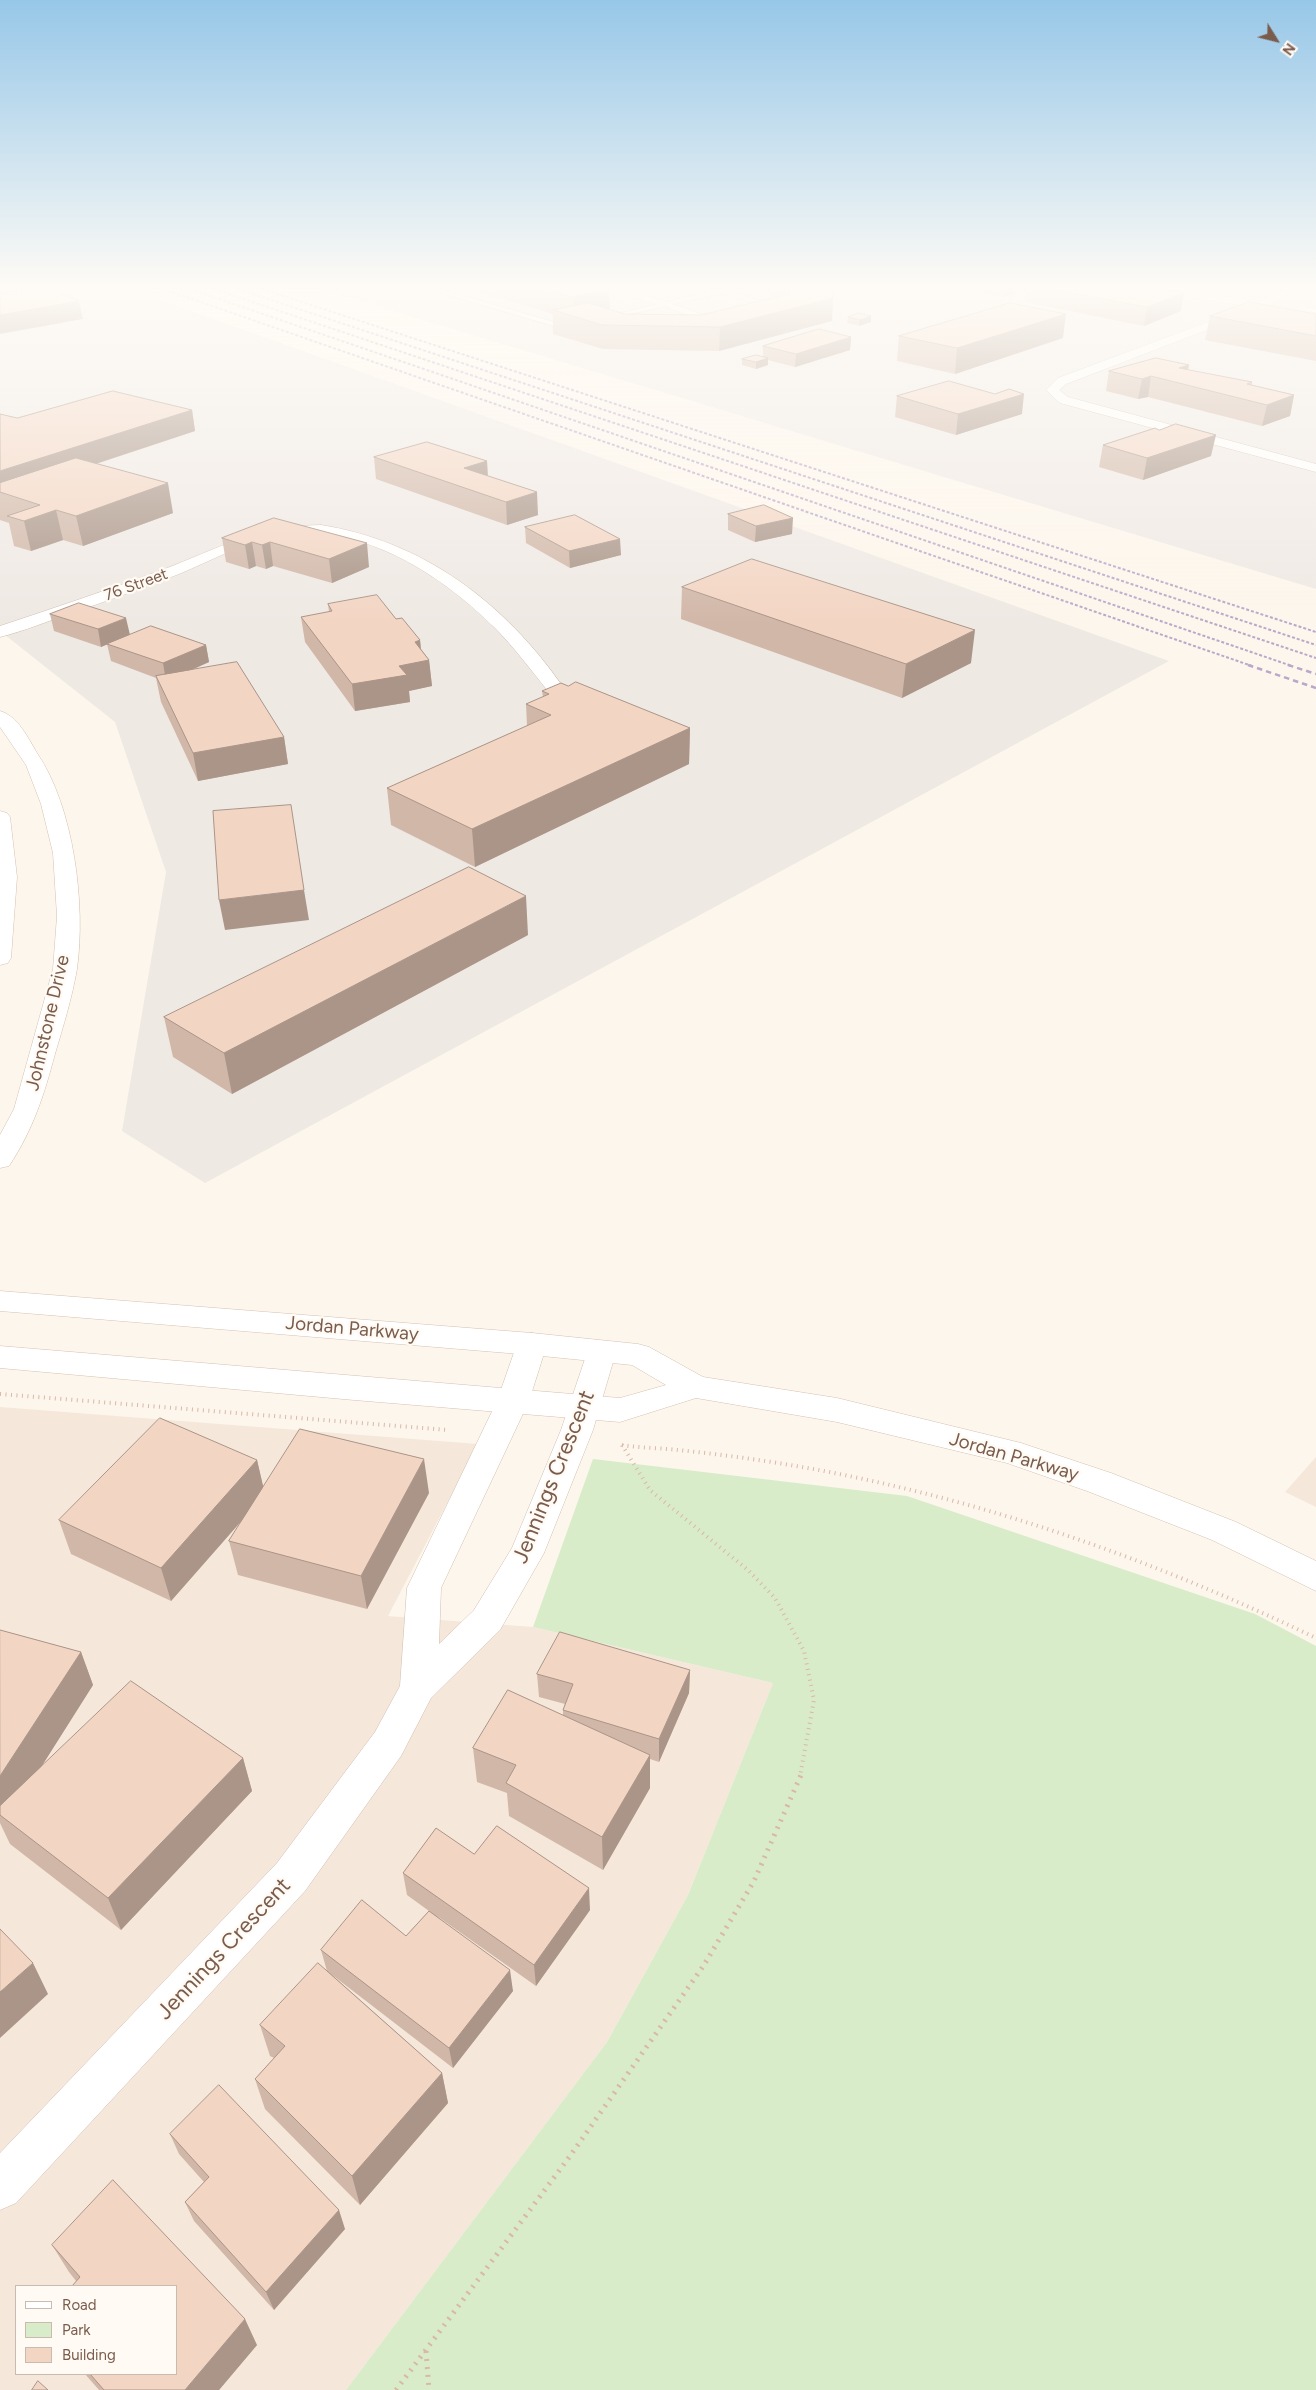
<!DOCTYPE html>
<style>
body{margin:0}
#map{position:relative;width:1316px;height:2390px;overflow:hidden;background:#fdf6ec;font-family:Figtree,sans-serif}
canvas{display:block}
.legend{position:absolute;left:15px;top:2285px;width:162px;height:90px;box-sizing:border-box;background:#fffaf3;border:1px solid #cabbb1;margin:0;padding:6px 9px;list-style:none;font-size:15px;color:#7a5c4d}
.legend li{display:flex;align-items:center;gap:10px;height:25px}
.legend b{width:25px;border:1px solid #cabbb1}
.north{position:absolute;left:1251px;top:15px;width:50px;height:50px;-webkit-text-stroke:4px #fffaf3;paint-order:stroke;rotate:126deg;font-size:14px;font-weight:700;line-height:20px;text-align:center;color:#7a5c4d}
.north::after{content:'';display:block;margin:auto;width:18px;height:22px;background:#7a5c4d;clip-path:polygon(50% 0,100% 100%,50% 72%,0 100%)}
</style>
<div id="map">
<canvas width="1316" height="2390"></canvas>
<ul class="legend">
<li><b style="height:6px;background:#fff"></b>Road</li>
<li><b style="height:14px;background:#d8ecc9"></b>Park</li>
<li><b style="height:14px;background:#f3d5c3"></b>Building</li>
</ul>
<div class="north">N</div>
</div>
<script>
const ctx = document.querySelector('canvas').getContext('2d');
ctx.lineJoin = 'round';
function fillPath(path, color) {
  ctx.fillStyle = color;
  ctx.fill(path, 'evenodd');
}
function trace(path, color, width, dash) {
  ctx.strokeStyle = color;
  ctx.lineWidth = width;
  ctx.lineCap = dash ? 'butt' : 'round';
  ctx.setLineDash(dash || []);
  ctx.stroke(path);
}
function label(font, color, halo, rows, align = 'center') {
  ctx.font = font + ' Figtree,sans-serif';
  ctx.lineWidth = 4.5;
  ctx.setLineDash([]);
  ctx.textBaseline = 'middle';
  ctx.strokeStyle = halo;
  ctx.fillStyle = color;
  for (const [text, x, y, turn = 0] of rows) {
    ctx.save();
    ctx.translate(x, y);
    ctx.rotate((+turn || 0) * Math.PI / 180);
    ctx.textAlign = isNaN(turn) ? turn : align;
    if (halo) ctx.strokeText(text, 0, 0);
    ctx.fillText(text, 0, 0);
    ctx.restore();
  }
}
fillPath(new Path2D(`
 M0 1407 478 1444 388 1616 533 1627 773 1683 688 1895 607 2042 346 2390H0ZM16 2286H176V2374H16Z
 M1316 1457V1507L1285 1492Z`), '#f5e8da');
fillPath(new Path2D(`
 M0 289H130L1169 661 205 1183 122 1131 166 872 115 722 0 631Z
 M320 289H1316V310L1303 307 1279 317 1316 325V589Z`), '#efe9e4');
fillPath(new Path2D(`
 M593 1459 907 1496 1255 1614 1316 1646V2390H346L607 2042 688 1895 773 1683 533 1627Z`), '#d8ecc9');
const lane = new Path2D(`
 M429 289H439L564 325 574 322 577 324 564 329Z
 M721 289H733L729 291 764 302 769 311 761 317H757V315L763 310 760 304 721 293 672 304 718 320 716 323 679 312 665 306 603 320 600 318Z`);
const street = new Path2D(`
 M605 289H623L672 304 667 307Z
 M1284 289H1297L1264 308 1066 384 1059 390 1068 397 1316 464V472L1060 403 1046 390 1058 378 1256 304Z
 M321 525C423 541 505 603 563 687L560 691H548C530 669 514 647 494 627 438 572 356 519 274 537 241 544 210 561 179 574 144 588 108 600 72 613 48 621 24 631 0 637V626C54 608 108 590 162 570 220 548 255 526 321 525Z
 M532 1333 543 1336 547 1344 529 1401 441 1588 439 1644 474 1610 512 1548 561 1430 590 1344 601 1341 612 1344 616 1352 593 1430 544 1553 500 1630 431 1698 401 1756 305 1891 16 2203 0 2210V2153L277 1863 375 1732 400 1686 407 1588 497 1401 517 1344 521 1336Z`);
const secondary = new Path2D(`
 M1162 289H1185L1316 313V319L1167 292Z
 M0 711C18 716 28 738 37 753 74 807 86 905 77 969 72 998 63 1027 55 1054 44 1095 33 1130 9 1166L0 1168V1135L14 1109 53 969 57 916 53 853 41 804 26 765 0 727Z
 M0 811 7 813 10 817 17 877 11 958 8 963 0 965Z
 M0 1291 532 1333 638 1344 649 1347 703 1377 837 1398 1021 1443 1111 1473 1236 1522 1316 1561V1591L1212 1540 1087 1491 1007 1463 837 1422 696 1398 620 1422 354 1400 0 1368V1346L620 1398 666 1385 632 1365 532 1355 0 1311Z`);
trace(lane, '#d1beb0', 2);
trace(street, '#d1beb0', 1);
trace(secondary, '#d6c0b0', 1);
trace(new Path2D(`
 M0 1394 448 1430
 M622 1445C641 1448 660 1448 678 1450 727 1455 776 1462 824 1471 996 1504 1158 1562 1316 1638
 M622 1445 650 1490 749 1571 775 1598 804 1651 814 1700 800 1776`), '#d9b8a5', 4, [1, 4.5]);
trace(new Path2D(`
 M426 2351 429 2390
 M396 2390 570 2156 704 1965 754 1881 801 1775`), '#d9b8a5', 5, [2, 6]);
fillPath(lane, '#fff');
fillPath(street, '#fff');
fillPath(secondary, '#fff');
trace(new Path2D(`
 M163 289 1252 666
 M190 289 1292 666
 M214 289 1316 658
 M238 289 1316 645
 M262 289 1316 632`), '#b9a8c9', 2, [3, 2]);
trace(new Path2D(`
 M1248 665 1316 688
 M1288 665 1316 674`), '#b9a8c9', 2.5, [5.5, 4]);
fillPath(new Path2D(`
 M469 289H609L610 310 625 314 701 315 778 297 749 289H833L832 321 719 351 603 349 553 334V314Z
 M962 289H1161L1181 311 1144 326 1025 302 1027 289 1004 297Z
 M1316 314V361L1205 340 1210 316Z
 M848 317 871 322 859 326 847 323Z
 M899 336 1063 338 955 374 897 361Z
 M851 337 850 350 795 367 768 360V365L756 369 742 365V359L763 357V346Z
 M1188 370 1252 382V385L1294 395 1290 416 1262 426 1148 397 1138 399 1106 391 1109 371Z
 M897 396 1022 414 956 435 895 417Z
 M192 410 195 431 96 464 173 513 83 546 63 540 31 551 14 546 9 523 0 520V414L17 418Z
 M1103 445 1211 456 1143 480 1099 467Z
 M374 457 487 461 488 476 538 515 507 525 376 479Z
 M728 514 792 534 755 542 728 530Z
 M274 518 369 567 332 583 273 566 266 569 256 566 249 569 226 562 222 538Z
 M525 527 621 555 570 568 526 543Z
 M682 587 971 663 902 698 681 619Z
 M328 604 396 619 420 640 421 649 429 660 432 686 409 691 410 702 355 711 305 642 301 617 329 612Z
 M50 614 130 635 206 645 209 662 192 670 284 737 288 764 198 781 161 702 156 678 111 661 107 644 101 647 54 631Z
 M542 691 690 728 689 764 475 867 391 825 387 788 527 726 526 704 543 697Z
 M528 935 232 1094 173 1057 164 1017Z
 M257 1460 263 1487 429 1493 367 1609 238 1575 229 1541 244 1518 171 1601 71 1554 59 1520Z
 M0 1630 81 1652 93 1685 41 1767 243 1758 252 1791 121 1930 10 1844 0 1823Z
 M690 1670 689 1693 659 1762 650 1759V1788L603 1870 509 1816 507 1793 477 1782 473 1748 563 1715V1710L565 1704 539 1697 537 1674Z
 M474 1854 590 1910 536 1986 437 1916 513 1991 453 2068 331 1974 442 2073 448 2103 360 2205 265 2109 255 2079 274 2058 270 2056 260 2025 327 1971 321 1950 406 1936 429 1911 407 1895 403 1873Z
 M170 2134 345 2229 274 2310 194 2221 185 2202 204 2182 179 2154Z
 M52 2245 257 2345 219 2390H99L85 2374H176L76 2281 69 2272Z`), '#d1b7a8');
fillPath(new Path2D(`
 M609 289 610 312 574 317 573 297Z
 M1004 289H1027L1004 297Z
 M1184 293 1181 311 1144 326 1147 307Z
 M833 298 832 321 719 351 720 327Z
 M79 301 83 319 0 334V315Z
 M1066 314 1063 338 955 374 957 348Z
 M871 316V322L859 326 860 320Z
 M851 337 850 350 795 367 796 354Z
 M768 358V365L756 369V362Z
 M1189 365 1185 385 1179 368Z
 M1151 376 1148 397 1138 399 1142 379Z
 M1024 394 1022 414 956 435 958 414Z
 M1294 395 1290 416 1262 426 1267 405Z
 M192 410 195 431 4 494 0 492V471Z
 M1216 435 1211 456 1143 480 1147 458Z
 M487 461 488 483 464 468Z
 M168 483 173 513 83 546 76 516Z
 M537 492 538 515 507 525 506 502Z
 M56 510 63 540 31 551 24 521Z
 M793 518 792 534 755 542 756 526Z
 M620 539 621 555 570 568 569 551Z
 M252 542 256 566 249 569 245 545Z
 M270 542 273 566 266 569 262 545Z
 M367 543 369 567 332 583 329 559Z
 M126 618 130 635 101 647 98 629Z
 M975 630 971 663 902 698 906 664Z
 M420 640 422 661 429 660 432 686 409 691 410 702 355 711 352 684 399 666 415 642Z
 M206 645 209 662 166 681 163 663Z
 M690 728 689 764 475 867 472 829Z
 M284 737 288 764 198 781 193 753Z
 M304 890 309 920 225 930 219 900Z
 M526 896 528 935 232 1094 224 1053Z
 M424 1459 429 1493 367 1609 361 1576Z
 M257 1460 265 1494 171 1601 161 1568Z
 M81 1652 93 1685 7 1821 0 1808V1776Z
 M690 1670 689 1693 659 1762V1739Z
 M650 1755V1788L603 1870 602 1837Z
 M243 1758 252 1791 121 1930 108 1898Z
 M589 1888 590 1910 536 1986 534 1965Z
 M33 1963 48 1994 0 2038V1992Z
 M510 1970 513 1991 453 2068 449 2048Z
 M442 2073 448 2103 360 2205 352 2176Z
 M339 2210 345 2229 274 2310 266 2292Z
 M245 2319 257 2345 219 2390H185Z`), '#aa9588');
const building = new Path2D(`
 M25 289H49L79 301 0 315V294Z
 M546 289H609L573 297Z
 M790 289H833V298L720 327 602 325 553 310 587 303 625 314 701 315 789 294Z
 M1052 289H1161L1184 293 1147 307Z
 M1249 302 1316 314V336L1210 316Z
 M1010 303 1066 314 957 348 899 336Z
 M859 313 871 316 860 320 848 317Z
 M819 329 851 337 796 354 763 346Z
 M756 355 768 358 756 362 742 359Z
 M1156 358 1189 365 1179 368 1252 382 1247 384 1294 395 1267 405 1151 376 1142 379 1109 371Z
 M949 381 995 394 1009 389 1024 394 958 414 897 396Z
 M113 391 192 410 0 471V414L17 418Z
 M1176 424 1216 435 1147 458 1103 445 1155 428 1159 430Z
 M427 442 487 461 464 468 537 492 506 502 374 457Z
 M76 458 168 483 76 516 56 510 24 521 7 516 40 505 0 492V483Z
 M764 505 793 518 756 526 728 514Z
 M575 515 620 539 569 551 525 527Z
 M274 518 367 543 329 559 270 542 262 545 252 542 245 545 222 538Z
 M752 559 975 630 906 664 682 587Z
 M377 595 396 619 402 618 420 640 415 642 429 660 399 666 407 675 352 684 301 617 332 611 328 604Z
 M79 603 126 618 98 629 50 614Z
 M151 626 206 645 163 663 107 644Z
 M237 662 284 737 193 753 156 676Z
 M576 682 690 728 472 829 387 788 551 715 526 704 549 694 542 691 561 683 568 686Z
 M291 805 304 890 219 900 213 811Z
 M469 867 526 896 224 1053 164 1017Z
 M160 1418 257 1460 161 1568 59 1520Z
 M300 1429 424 1459 361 1576 229 1541Z
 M0 1630 81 1652 0 1776Z
 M560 1632 690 1670 659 1739 563 1710 573 1684 537 1674Z
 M131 1681 243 1758 108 1898 0 1815V1806Z
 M508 1690 650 1755 602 1837 506 1783 516 1765 473 1748Z
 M497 1826 589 1888 534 1965 403 1873 436 1828 474 1854Z
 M362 1900 406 1936 429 1911 510 1970 449 2048 321 1950Z
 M0 1929 33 1963 0 1992Z
 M318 1963 442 2073 352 2176 255 2079 285 2046 260 2025Z
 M219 2085 339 2210 266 2292 185 2202 209 2177 170 2134Z
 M113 2180 245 2319 185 2390H104L90 2374H176V2286H72L80 2277 52 2245Z
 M38 2381 48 2390H32Z`);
fillPath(building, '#f3d5c3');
trace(building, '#aa9588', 1);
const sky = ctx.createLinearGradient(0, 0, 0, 624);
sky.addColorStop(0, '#97c7e8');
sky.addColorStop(0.46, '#fefbf6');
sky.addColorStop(1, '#fefbf600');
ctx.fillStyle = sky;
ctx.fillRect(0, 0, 1316, 624);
label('16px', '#7a5c4d', '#fffaf3', [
 ["76 Street",136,585,-20]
]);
label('19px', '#7a5c4d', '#fffaf3', [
 ["Johnstone Drive",48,1023,-77],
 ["Jordan Parkway",352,1329,5],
 ["Jordan Parkway",1014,1457,16]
]);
label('22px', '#7a5c4d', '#fffaf3', [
 ["Jennings Crescent",554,1477,-68],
 ["Jennings Crescent",224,1949,-47]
]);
</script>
